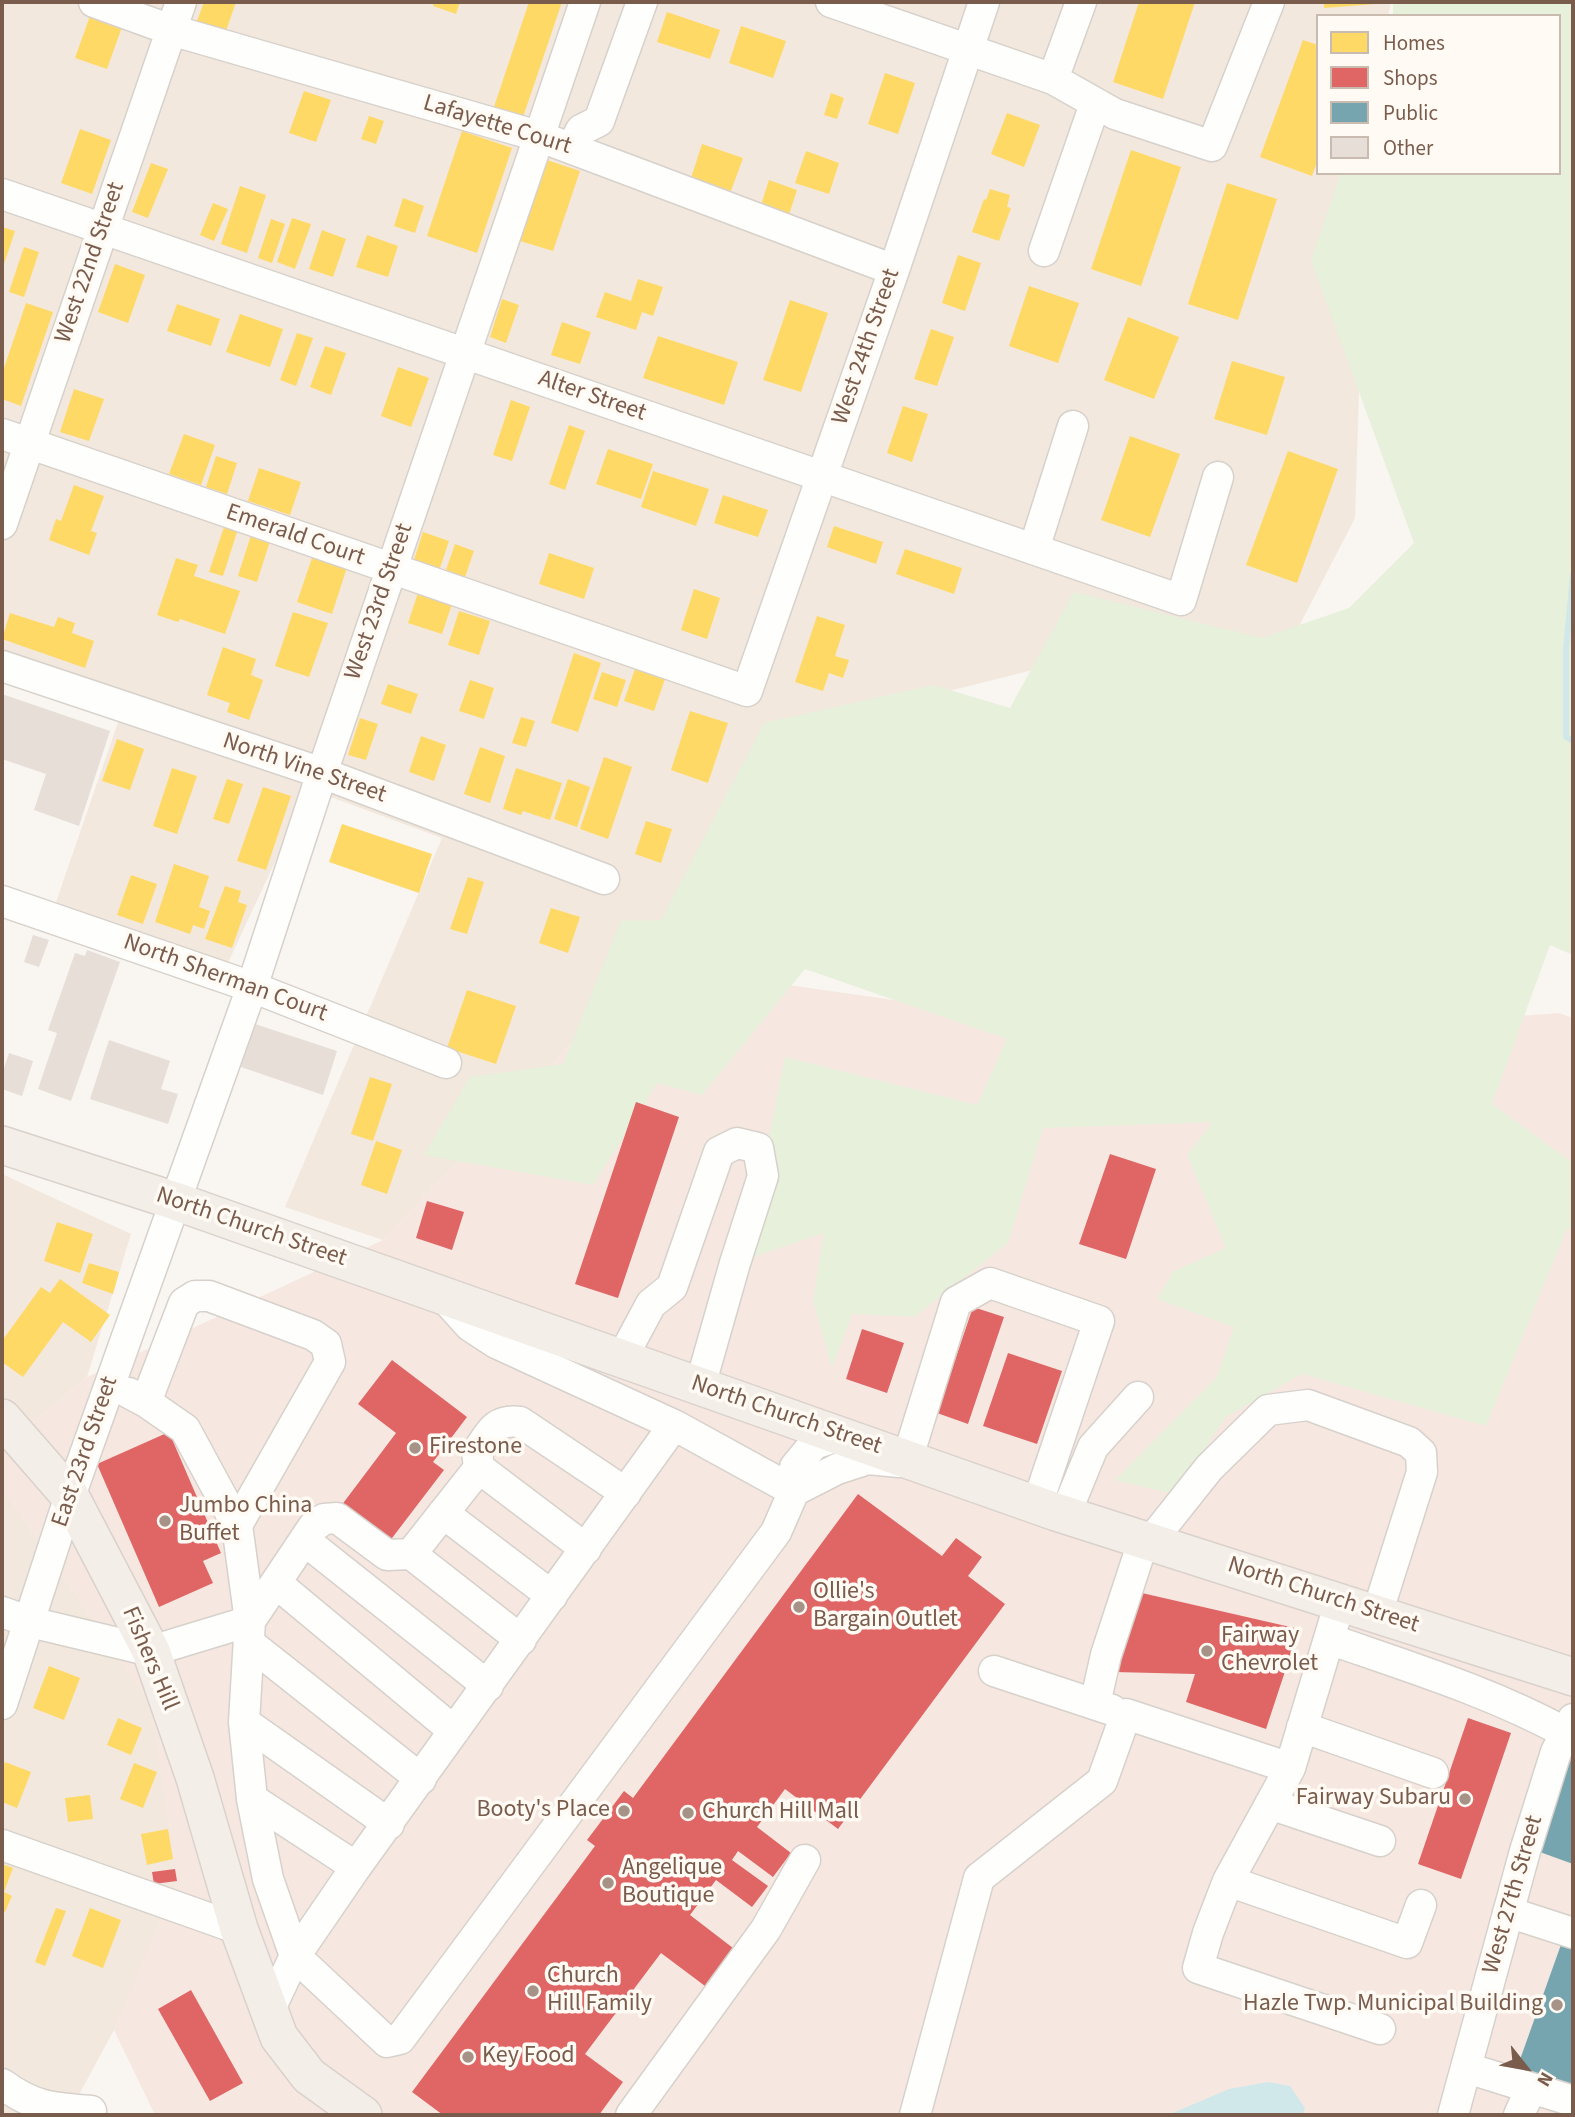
<!DOCTYPE html>
<style>
body{margin:0}
#map{position:relative;width:1575px;height:2117px;overflow:hidden;background:#f9f5f0;font-family:"Source Sans 3",sans-serif}
canvas{display:block}
.frame{position:absolute;inset:0;border:4px solid #7a5c4d;pointer-events:none}
.legend{position:absolute;left:1316px;top:14px;width:245px;height:161px;box-sizing:border-box;background:#fffaf3;border:2px solid #cabbb1;margin:0;padding:9px 12px;list-style:none;font-size:21px;color:#7a5c4d}
.legend li{display:flex;align-items:center;gap:14px;height:35px}
.legend b{width:35px;border:2px solid #cabbb1}
.north{position:absolute;left:1491px;top:2033px;width:70px;height:70px;-webkit-text-stroke:5px #fffaf3;paint-order:stroke;rotate:121deg;font-size:19px;font-weight:700;line-height:28px;text-align:center;color:#7a5c4d}
.north::after{content:'';display:block;margin:auto;width:24px;height:32px;background:#7a5c4d;clip-path:polygon(50% 0,100% 100%,50% 72%,0 100%)}
</style>
<div id="map">
<canvas width="1575" height="2117"></canvas>
<div class="frame"></div>
<ul class="legend">
<li><b style="height:19px;background:#ffd966"></b>Homes</li>
<li><b style="height:19px;background:#e06666"></b>Shops</li>
<li><b style="height:19px;background:#76a5af"></b>Public</li>
<li><b style="height:19px;background:#e6ded7"></b>Other</li>
</ul>
<div class="north">N</div>
</div>
<script>
const ctx = document.querySelector('canvas').getContext('2d');
ctx.lineJoin = 'round';
function fillPath(path, color) {
  ctx.fillStyle = color;
  ctx.fill(path, 'evenodd');
}
function trace(path, color, width, dash) {
  ctx.strokeStyle = color;
  ctx.lineWidth = width;
  ctx.lineCap = dash ? 'butt' : 'round';
  ctx.setLineDash(dash || []);
  ctx.stroke(path);
}
function label(font, color, halo, rows, align = 'center') {
  ctx.font = font + ' "Source Sans 3",sans-serif';
  ctx.lineWidth = 7;
  ctx.setLineDash([]);
  ctx.textBaseline = 'middle';
  ctx.strokeStyle = halo;
  ctx.fillStyle = color;
  for (const [text, x, y, turn = 0] of rows) {
    ctx.save();
    ctx.translate(x, y);
    ctx.rotate((+turn || 0) * Math.PI / 180);
    ctx.textAlign = isNaN(turn) ? turn : align;
    if (halo) ctx.strokeText(text, 0, 0);
    ctx.fillText(text, 0, 0);
    ctx.restore();
  }
}
fillPath(new Path2D(`
 M2 2H1391L1388 16H1318V173H1366L1355 518 1281 661 1092 655 786 732 648 965 383 1240 285 1207 442 838 309 789 226 967 55 905 125 702 2 663Z
 M2 1174 131 1234 87 1377 2 1449Z
 M2 1487 150 1702 187 1895 68 2115H2Z`), '#f2e8de');
fillPath(new Path2D(`
 M648 965 1181 1041 1559 1013 1573 1018V2115H155L114 2030 177 1881 150 1703 2 1487V1449L87 1377 383 1240Z`), '#f6e8e1');
fillPath(new Path2D(`
 M1393 2H1573V955L1550 945 1492 1104 1573 1163V1230L1567 1228 1486 1426 1302 1374 1226 1417 1173 1494 1115 1480 1217 1377 1234 1327 1157 1299 1174 1271 1226 1248 1187 1155 1213 1122 1043 1128 1008 1243 914 1317 852 1314 832 1368 813 1301 824 1233 744 1260 785 1057 977 1105 1007 1039 805 969 702 1095 657 1083 593 1185 424 1155 470 1077 563 1064 621 921 661 920 764 723 933 685 1010 708 1074 592 1262 638 1349 608 1414 543 1311 260 1341 173H1559V16H1393Z`), '#e7f0db');
fillPath(new Path2D(`
 M1268 2082 1290 2086 1305 2108 1303 2115H1168L1229 2089Z`), '#d0e8ea');
fillPath(new Path2D(`
 M204 2H236L226 31 197 21Z
 M434 2H460L456 14 433 6Z
 M529 2H562L521 123 492 113Z
 M1139 2H1195L1163 99 1113 82Z
 M1324 2H1376V4L1324 8Z
 M667 12 720 30 710 59 657 42Z
 M91 13 123 24 107 69 75 58Z
 M741 26 786 41 773 78 729 63Z
 M1303 40 1318 45V159L1312 176 1260 157Z
 M885 73 915 83 898 134 868 124Z
 M304 91 331 100 316 142 289 133Z
 M831 93 844 98 837 119 824 115Z
 M1007 113 1040 125 1024 167 991 154Z
 M369 116 384 121 376 144 361 139Z
 M80 129 111 140 92 194 61 183Z
 M462 131 512 148 477 253 427 236Z
 M702 144 743 158 731 191 691 178Z
 M1131 150 1181 167 1141 286 1091 269Z
 M806 151 839 163 829 194 795 183Z
 M547 160 580 171 553 251 520 241Z
 M151 163 168 169 148 218 132 212Z
 M769 180 797 190 786 224 758 214Z
 M1227 183 1277 199 1238 320 1188 304Z
 M240 186 266 195 247 253 221 244Z
 M990 189 1010 195 1007 207 1011 208 999 241 972 232 984 199 986 200Z
 M403 198 424 206 415 233 394 226Z
 M213 203 228 209 214 241 200 235Z
 M292 218 311 224 295 269 277 262Z
 M271 219 285 224 272 263 258 258Z
 M2 227 15 231 2 270Z
 M322 230 346 239 333 277 309 269Z
 M367 235 398 246 388 277 356 267Z
 M24 247 39 252 24 297 9 292Z
 M958 255 981 263 965 311 942 303Z
 M115 264 145 275 128 323 98 312Z
 M638 279 663 287 653 316 642 312 636 330 596 317 605 292 631 301Z
 M1029 286 1079 303 1058 363 1009 346Z
 M502 299 519 305 506 343 490 337Z
 M790 300 828 313 801 392 763 380Z
 M26 303 53 312 21 406 2 399V374Z
 M177 304 220 319 211 346 167 331Z
 M240 314 283 329 270 367 226 352Z
 M1128 317 1179 337 1154 399 1104 380Z
 M562 322 591 332 580 364 551 355Z
 M931 329 954 337 937 386 914 379Z
 M297 333 313 338 296 386 280 380Z
 M658 336 738 362 724 405 643 378Z
 M325 346 346 353 331 395 310 387Z
 M1232 361 1285 377 1267 435 1214 419Z
 M398 367 429 378 411 427 381 416Z
 M74 389 104 399 89 441 60 432Z
 M511 400 530 407 512 461 493 455Z
 M903 406 928 414 912 462 887 453Z
 M569 425 585 431 565 490 549 484Z
 M184 434 215 445 201 485 169 474Z
 M1130 436 1180 454 1150 537 1101 520Z
 M608 449 653 464 641 499 596 484Z
 M1288 451 1338 469 1297 583 1246 565Z
 M216 456 237 463 227 494 206 487Z
 M259 468 301 482 290 515 248 501Z
 M653 471 709 489 696 526 641 507Z
 M74 485 104 496 91 531 97 533 89 555 49 540 56 519 61 521Z
 M723 495 768 510 758 537 714 523Z
 M225 524 238 529 223 576 209 572Z
 M834 526 883 542 876 564 827 547Z
 M423 532 449 541 438 574 412 566Z
 M251 535 270 541 257 582 238 576Z
 M455 544 474 551 465 577 446 570Z
 M905 549 962 568 954 594 896 574Z
 M314 552 348 564 332 614 297 602Z
 M549 553 594 568 584 599 539 584Z
 M176 558 198 565 194 576 240 591 225 634 180 619 178 622 157 615Z
 M694 589 720 598 707 639 681 630Z
 M419 590 453 601 442 634 408 623Z
 M459 611 490 621 479 655 448 645Z
 M293 612 328 623 309 677 275 666Z
 M10 613 54 627 58 617 75 623 72 633 94 641 85 668 2 639Z
 M817 616 845 625 835 656 849 660 843 678 829 673 823 691 795 682Z
 M223 647 256 659 251 675 263 680 249 720 227 712 230 703 207 695Z
 M574 653 601 663 578 732 551 723Z
 M636 666 666 676 654 711 624 701Z
 M602 672 626 680 617 707 593 699Z
 M470 680 494 688 484 719 459 711Z
 M388 684 418 694 411 714 381 704Z
 M690 711 728 723 708 783 671 770Z
 M521 717 535 721 526 747 512 743Z
 M360 718 378 724 366 760 348 755Z
 M421 736 446 745 434 781 409 772Z
 M117 739 144 749 130 790 102 781Z
 M480 747 505 756 490 803 464 794Z
 M604 757 632 767 608 839 580 829Z
 M172 768 197 776 177 834 153 826Z
 M516 768 562 783 550 820 523 811 521 815 503 809Z
 M227 779 243 784 229 824 213 819Z
 M568 779 590 787 577 827 554 819Z
 M263 787 291 796 266 870 237 861Z
 M646 821 672 829 661 863 635 854Z
 M342 824 432 854 419 893 329 862Z
 M174 864 209 876 199 907 210 911 204 929 193 925 190 934 155 922Z
 M131 875 157 884 143 924 117 915Z
 M468 877 484 882 467 934 450 929Z
 M225 886 241 891 238 902 247 905 232 948 205 939Z
 M551 908 580 917 568 953 539 943Z
 M467 990 516 1006 496 1064 447 1048Z
 M370 1077 392 1084 373 1141 351 1134Z
 M376 1141 402 1150 387 1194 361 1185Z
 M57 1222 93 1234 80 1273 44 1261Z
 M89 1263 119 1272 113 1294 82 1283Z
 M60 1279 110 1315 91 1342 63 1322 23 1377 2 1362V1341L41 1287 50 1293Z
 M49 1666 80 1678 64 1720 33 1708Z
 M118 1718 142 1728 131 1755 107 1745Z
 M5 1762 31 1772 17 1808 2 1802V1770Z
 M134 1763 157 1772 143 1808 120 1799Z
 M90 1795 93 1819 68 1822 65 1798Z
 M168 1829 173 1859 147 1865 141 1834Z
 M2 1864 13 1868 4 1892 12 1896 5 1912 2 1910Z
 M56 1908 66 1911 45 1966 35 1962Z
 M90 1908 121 1920 103 1968 72 1956Z`), '#ffd966');
fillPath(new Path2D(`
 M636 1102 679 1117 618 1298 575 1284Z
 M1110 1154 1156 1169 1126 1259 1079 1244Z
 M427 1201 464 1212 452 1250 416 1238Z
 M973 1307 1004 1317 968 1424 937 1413Z
 M862 1329 904 1343 887 1393 846 1379Z
 M1008 1353 1062 1371 1037 1444 983 1426Z
 M392 1360 467 1417 433 1462 444 1470 389 1542 341 1506 396 1433 358 1404Z
 M169 1432 221 1553 203 1561 213 1583 159 1607 97 1464Z
 M858 1494 942 1556 956 1538 982 1557 968 1576 1005 1604 838 1829 785 1789 757 1827 791 1853 773 1877 738 1851 732 1860 768 1886 752 1907 716 1880 690 1915 733 1948 705 1986 661 1953 585 2054 623 2082 599 2115H443L412 2092 595 1846 587 1840 624 1791 633 1798Z
 M1142 1593 1299 1629 1266 1729 1186 1702 1195 1674 1114 1672Z
 M1468 1718 1511 1733 1461 1879 1418 1864Z
 M175 1869 177 1881 154 1884 152 1872Z
 M191 1990 243 2083 210 2101 158 2009Z`), '#e06666');
fillPath(new Path2D(`
 M1571 1757 1573 1758V1864L1537 1851Z
 M1563 1939 1573 1943V2088L1517 2068Z`), '#76a5af');
trace(new Path2D(`
 M1573 575 1566 649V737L1573 741`), '#d0e8ea', 6);
fillPath(new Path2D(`
 M2 694 110 731 79 826 34 810 46 774 2 759Z
 M33 935 49 940 39 967 24 962Z
 M87 950 120 962 71 1101 38 1089 57 1033 48 1030 75 953 85 956Z
 M255 1024 337 1051 323 1095 241 1067Z
 M109 1040 170 1061 161 1089 178 1094 168 1124 90 1099Z
 M9 1053 33 1061 22 1096 2 1089V1074Z`), '#e6ded7');
const minor = new Path2D(`
 M94 2 171 30 538 136 894 270
 M831 2 1053 79 1115 114 1212 146 1269 2
 M1053 79 1081 2
 M572 148 581 130 599 121 642 2
 M2 194 1181 600 1218 477
 M1044 251 1095 104
 M2 434 747 691 894 270 984 2
 M2 524 181 2
 M1034 549 1073 426
 M2 666 322 773 604 879
 M2 901 252 987 446 1063
 M443 1296 470 1326 496 1343 674 1425 794 1491 776 1532 400 2039 387 2042 295 1956 356 1867 674 1425
 M622 1358 651 1304 672 1287 719 1152 737 1143 758 1148 763 1176 735 1263 700 1386
 M129 1393 146 1402 185 1429 237 1525 250 1621
 M146 1402 184 1303 195 1296H209L313 1335 326 1344 330 1362 237 1525
 M841 1435 814 1444 795 1467 794 1491 837 1469 868 1459 899 1462
 M907 1460 956 1302 990 1283 1099 1321 1037 1505
 M479 1468 586 1549
 M443 1513 552 1596
 M1065 1515 1093 1447 1138 1397
 M304 1540 488 1686
 M1151 1541 1209 1468 1268 1410 1308 1405 1409 1442 1421 1453 1422 1472 1377 1614
 M411 1554 479 1468 477 1452C490 1433 494 1419 520 1422L626 1493
 M276 1583 454 1731
 M2 1612 30 1622 151 1651 250 1621 244 1722 252 1799 268 1879 295 1956 269 2011
 M250 1621 313 1527 324 1519 337 1518 387 1555 411 1554 521 1640
 M1329 1639C1409 1667 1491 1692 1566 1733
 M249 1643 421 1779
 M994 1671 1112 1710
 M2 1704 70 1496 252 987 322 773 585 2
 M1095 1704 1106 1655 1144 1539
 M244 1722 389 1824
 M1302 1727 1433 1773
 M1290 1768 1228 1881 1208 1933 1198 1968 1380 2029
 M252 1799 356 1867
 M1270 1804 1380 1841
 M2 1845 239 1929
 M1228 1881 1407 1943 1421 1905
 M1508 1912 1573 1933
 M1467 2068 1573 2101
 M2 2084C35 2108 53 2108 91 2111
 M631 2115 766 1929 805 1860
 M915 2115 979 1878 1102 1781 1126 1714 1290 1768 1340 1602
 M1453 2115 1525 1851 1556 1752 1573 1719
 M1519 2115 1531 2088`);
const major = new Path2D(`
 M2 1145 175 1201 1056 1512 1573 1677
 M2 1418 70 1496 151 1651 195 1778 239 1929 279 2037 309 2076 363 2115`);
trace(minor, '#d7d1cb', 33);
trace(major, '#dad1cc', 40);
trace(minor, '#fefefd', 30);
trace(major, '#f3eee8', 37);
for (const [x, y, r, color] of [
 [415,1448,7,"#a69286"],
 [165,1521,7,"#a69286"],
 [799,1607,7,"#a69286"],
 [1207,1651,7,"#a69286"],
 [1465,1799,7,"#a69286"],
 [624,1811,7,"#a69286"],
 [688,1813,7,"#a69286"],
 [608,1883,7,"#a69286"],
 [533,1991,7,"#a69286"],
 [1557,2005,7,"#a69286"],
 [468,2057,7,"#a69286"]
]) {
  const dot = new Path2D();
  dot.arc(x, y, r, 0, 2 * Math.PI);
  ctx.fillStyle = color;
  ctx.fill(dot);
  trace(dot, '#fffaf3', 2.5);
}
label('24px', '#7a5c4d', '#fffaf3', [
 ["Lafayette Court",497,126,17],
 ["West 22nd Street",91,263,-71],
 ["West 24th Street",867,347,-71],
 ["Alter Street",592,397,19],
 ["Emerald Court",295,536,19],
 ["West 23rd Street",380,602,-71],
 ["North Vine Street",304,769,19],
 ["North Sherman Court",225,979,20],
 ["North Church Street",251,1228,19],
 ["North Church Street",786,1416,19],
 ["East 23rd Street",86,1452,-71],
 ["North Church Street",1323,1596,18],
 ["Fishers Hill",149,1659,67],
 ["West 27th Street",1514,1895,-74]
]);
label('24px', '#7a5c4d', '#fffaf3', [
 ["Firestone",429,1448],
 ["Jumbo China",179,1507],
 ["Buffet",179,1535],
 ["Ollie's",813,1593],
 ["Bargain Outlet",813,1621],
 ["Fairway",1221,1637],
 ["Chevrolet",1221,1665],
 ["Fairway Subaru",1451,1799,"right"],
 ["Booty's Place",610,1811,"right"],
 ["Church Hill Mall",702,1813],
 ["Angelique",622,1869],
 ["Boutique",622,1897],
 ["Church",547,1977],
 ["Hill Family",547,2005],
 ["Hazle Twp. Municipal Building",1543,2005,"right"],
 ["Key Food",482,2057]
], 'left');
</script>
